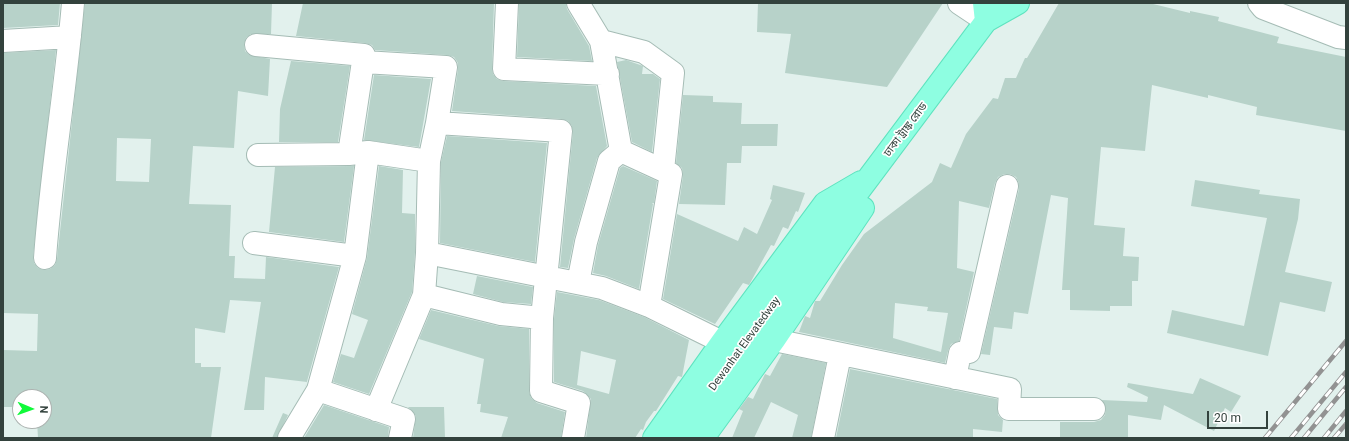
<!DOCTYPE html>
<meta charset="utf-8">
<style>
body{margin:0}
#map{position:relative;width:1349px;height:441px;overflow:hidden;background:#e2f1ed;font-family:Roboto,sans-serif}
canvas{display:block}
.frame{position:absolute;inset:0;border:4px solid #33423d;pointer-events:none}
.north{position:absolute;left:12px;top:389px;width:40px;height:40px;box-sizing:border-box;background:#fff;border:1px solid #adb3b1;border-radius:50%;rotate:92deg;font-size:11px;font-weight:700;line-height:16px;text-align:center;color:#33423d}
.north::after{content:'';display:block;margin:auto;width:14px;height:18px;background:#10fa3a;clip-path:polygon(50% 0,100% 100%,50% 72%,0 100%)}
.scale{position:absolute;left:1207px;top:411px;width:61px;height:18px;box-sizing:border-box;border:2px solid #33423d;border-top:0;padding-left:5px;font-size:12px;line-height:14px;white-space:nowrap;color:#33423d;-webkit-text-stroke:3px #fff;paint-order:stroke}
</style>
<div id="map">
<canvas width="1349" height="441"></canvas>
<div class="frame"></div>
<div class="north">N</div>
<div class="scale">20 m</div>
</div>
<script>
const ctx = document.querySelector('canvas').getContext('2d');
ctx.lineJoin = 'round';
function fillPath(path, color) {
  ctx.fillStyle = color;
  ctx.fill(path, 'evenodd');
}
function trace(path, color, width, dash) {
  ctx.strokeStyle = color;
  ctx.lineWidth = width;
  ctx.lineCap = dash ? 'butt' : 'round';
  ctx.setLineDash(dash || []);
  ctx.stroke(path);
}
function label(font, color, halo, rows, align = 'center') {
  ctx.font = font + ' Roboto,"Noto Sans Bengali",sans-serif';
  ctx.lineWidth = 3.5;
  ctx.setLineDash([]);
  ctx.textBaseline = 'middle';
  ctx.strokeStyle = halo;
  ctx.fillStyle = color;
  for (const [text, x, y, turn = 0] of rows) {
    ctx.save();
    ctx.translate(x, y);
    ctx.rotate((+turn || 0) * Math.PI / 180);
    ctx.textAlign = isNaN(turn) ? turn : align;
    if (halo) ctx.strokeText(text, 0, 0);
    ctx.fillText(text, 0, 0);
    ctx.restore();
  }
}
fillPath(new Path2D(`
 M3 3H60L58 25 3 28Z
 M85 3H272L271 34H251L246 38 244 44 245 51 249 55 270 59 268 96 238 91 234 148 193 146 189 204 231 205 229 256H235L234 278 265 279 266 257 339 267 306 385 305 387 307 382 265 377 264 410H244L261 302 230 300 225 333 195 328V363H201V367H221L211 438H38L37 421H44V397H20V407H3V350L37 351 38 314 3 313V53L56 50 33 257 34 263 38 268 44 270 50 269 55 265 57 259ZM117 138 151 139 149 182 116 181Z
 M303 3H494L492 68 493 74 497 79 503 81 596 86 607 146 597 158 574 239 568 268 560 267 573 132 572 126 568 121 562 119 452 111 458 69V63L454 57 447 55 375 50 372 45 365 43 296 36Z
 M519 3H566L567 9 589 46 592 61 517 57Z
 M758 3H943L887 87 785 73 791 34 757 32Z
 M1059 3H1149L1190 13V11L1219 17 1218 21 1279 37 1277 43 1346 57V131L1256 115 1257 107 1208 95V98L1152 85 1145 151 1101 147 1094 225 1125 228 1123 256 1139 257 1138 281H1132V306H1110V311L1070 310V290H1062L1068 198 1051 195 1028 314 1014 312 1012 329 994 327 990 355 981 354 1019 189V183L1016 177 1010 174H1004L998 177 995 183 989 208 959 201 957 268 974 272 959 341 951 344 948 351 945 363 799 332 805 316 810 318 815 301H820L842 265 864 234 932 182 940 163 951 168 966 134 993 98 998 99 1005 78H1016L1025 58H1027ZM895 303 928 307 927 311 948 313 941 352 893 338Z
 M626 60 643 66 642 74H653L660 79 652 152 632 142 617 62Z
 M291 61 350 66 338 142H279L280 109Z
 M374 75 431 79 419 147 364 140Z
 M683 95 713 96V102L742 103 741 124H778L777 146H742L741 163H727L725 205 679 204 683 176 682 168 676 163Z
 M447 136 547 143 535 262 440 243 441 162Z
 M354 166 344 242 269 232 275 167Z
 M379 166 403 170 402 213 415 214V252L412 292 369 394 333 382 341 354 354 358 368 320 352 314 367 258Z
 M623 166 657 181 654 203H652L653 204 639 289 606 276 593 273 598 245 620 168Z
 M1195 180 1260 190 1259 194 1300 199 1298 219 1285 272 1332 282 1325 312 1280 302 1268 356 1167 333 1172 310 1244 326 1267 218 1191 206Z
 M773 185 805 193 798 212 796 211 788 229 783 227 774 246 771 245 749 285 743 283 715 324 663 299 677 214 738 241 744 227 757 234 772 200 770 199Z
 M477 276 533 287 531 304 503 302 473 294Z
 M557 292 599 300 644 317 689 340 682 377 678 376 656 411H654L646 422 643 430 641 429 635 438H586L591 399 583 391 554 382V319ZM581 351 616 360 609 394 577 385Z
 M431 310 498 326 529 329V391L531 398 537 403 565 412 561 438H501L508 417 480 412 481 404H477L484 359 419 339Z
 M782 354 826 363 811 438H792L798 415 771 402 754 438H732L743 411 739 409 748 397 753 399 765 374 770 376Z
 M850 369 997 399 998 415 1003 420 1002 432 973 429V438H836Z
 M1200 378 1241 396 1231 412 1225 408 1214 431 1164 405 1161 420 1128 415V438H1060V422H1094L1101 420 1105 415 1106 409 1102 400 1147 402 1148 397 1127 387 1128 383 1193 394Z
 M324 405 389 427 388 438H304Z
 M408 407H444L445 438H413L416 416Z
 M283 413 288 415 277 438H272Z`), '#b7d2c9');
const minor = new Path2D(`
 M507 3 504 69 608 74
 M578 3 601 41 621 151 671 174 649 306 722 342
 M959 3 986 21
 M1259 3 1263 8 1338 37 1346 38
 M3 41 70 37
 M601 41 644 52 673 73 663 170
 M256 45 364 55 349 154 368 152 429 161 427 253 602 288 649 306
 M364 62 446 67 437 123 561 131 542 318 501 314 424 295
 M258 155 349 154
 M429 161 437 123
 M254 243 355 256
 M45 258C51 173 66 88 73 3
 M578 283 586 242 609 161 621 151
 M542 318 541 391 579 403 573 438
 M774 340 1010 389 1009 409H1094
 M955 378 960 353 969 352 1007 186
 M318 390 404 419 400 438
 M376 410 424 295 427 253
 M289 438 318 390 355 256 368 152
 M823 438 840 355`);
const major = new Path2D(`
 M986 21 1018 3
 M654 438 722 342 825 203 861 182
 M679 438 739 351 986 21 984 3
 M703 438 774 340 863 208`);
trace(minor, '#a5bcb5', 24);
trace(major, '#5ee3bf', 24);
trace(minor, '#fff', 22);
trace(major, '#8efee1', 22);
const rail = new Path2D(`
 M1265 438 1346 341
 M1291 438 1346 372
 M1304 438 1346 387
 M1324 438 1346 411
 M1334 438 1346 424`);
trace(rail, '#929292', 4.5);
trace(rail, '#fff', 3, [9]);
label('11px', '#33423d', '#fff', [
 ["ঢাকা ট্রাঙ্ক রোড",906,130,-53],
 ["Dewanhat Elevatedway",745,344,-54]
]);
</script>
